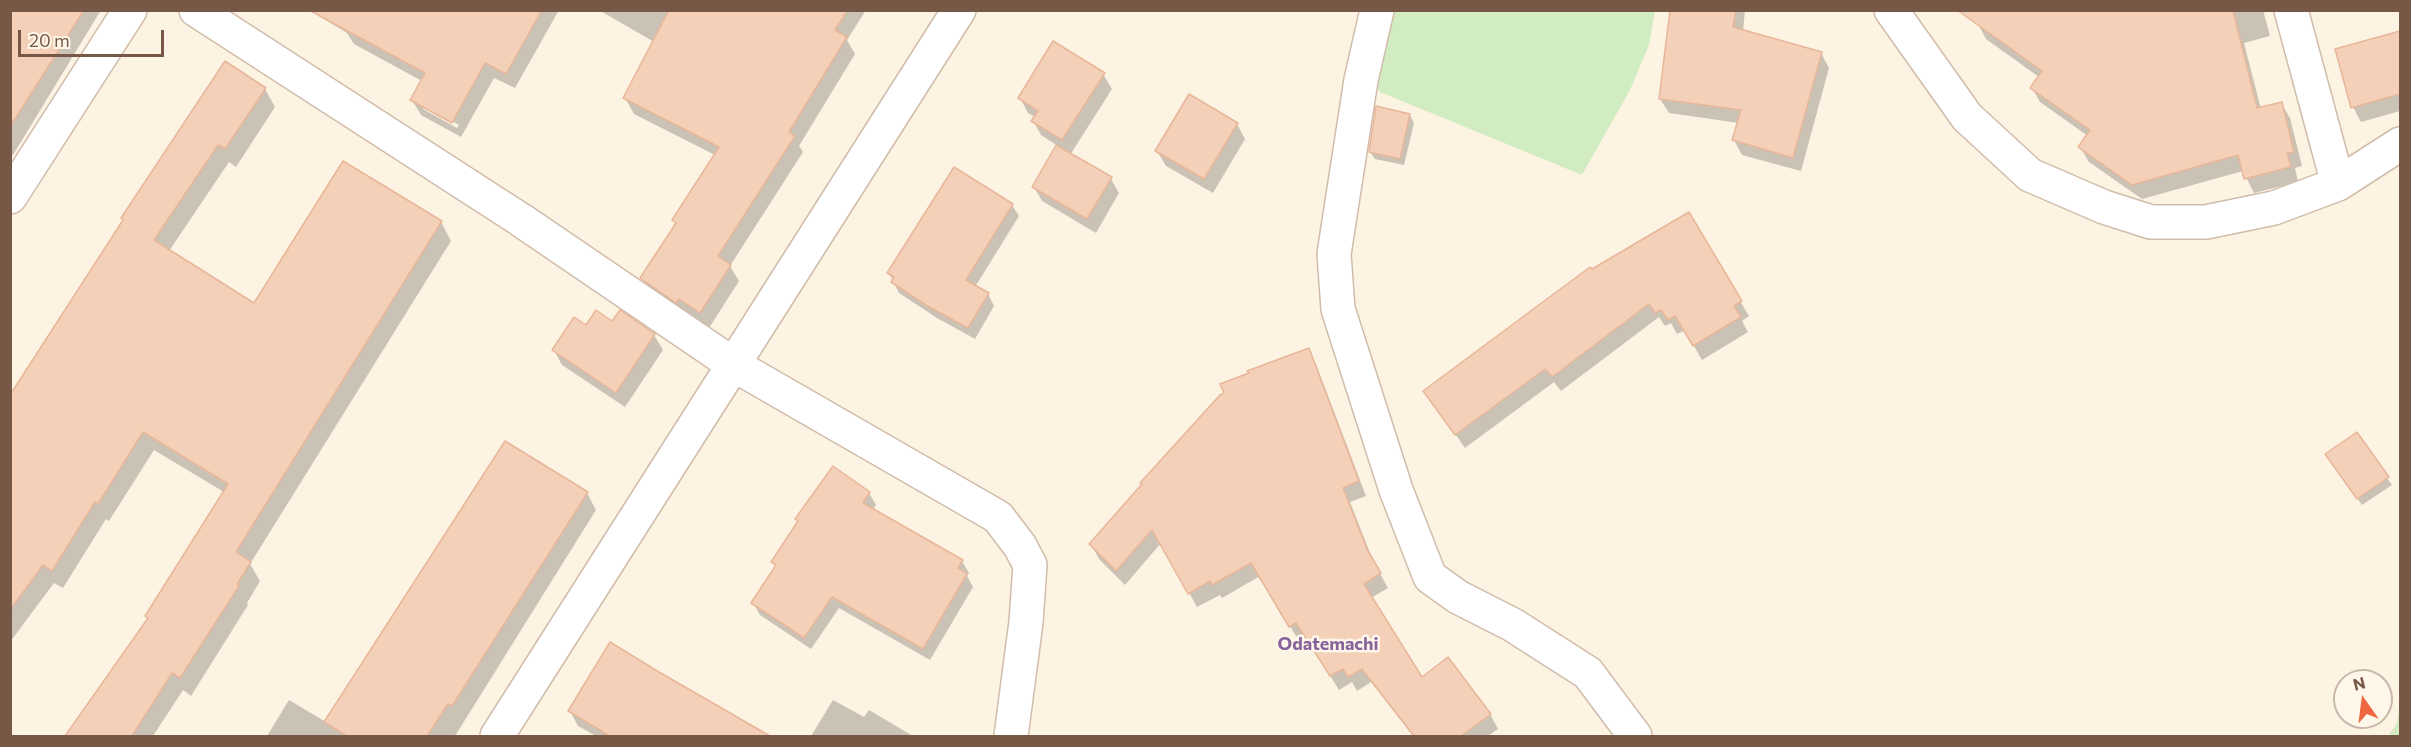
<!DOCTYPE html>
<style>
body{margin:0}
#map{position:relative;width:2411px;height:747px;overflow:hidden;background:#fdf3e3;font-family:Commissioner,sans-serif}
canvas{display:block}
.frame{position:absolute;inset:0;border:12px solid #775847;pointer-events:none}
.north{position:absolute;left:2333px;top:669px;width:60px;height:60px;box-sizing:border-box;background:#fff7ea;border:2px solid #c9b7a9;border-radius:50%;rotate:346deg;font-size:16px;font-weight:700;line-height:24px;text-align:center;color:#775847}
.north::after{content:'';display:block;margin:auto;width:21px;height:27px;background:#ee6742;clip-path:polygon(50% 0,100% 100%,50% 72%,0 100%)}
.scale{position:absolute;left:18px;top:30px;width:146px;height:27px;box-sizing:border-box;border:3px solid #775847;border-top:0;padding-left:8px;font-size:18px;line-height:21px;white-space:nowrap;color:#775847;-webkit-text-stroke:4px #fff7ea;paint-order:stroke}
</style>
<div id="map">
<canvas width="2411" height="747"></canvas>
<div class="frame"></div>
<div class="north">N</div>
<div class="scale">20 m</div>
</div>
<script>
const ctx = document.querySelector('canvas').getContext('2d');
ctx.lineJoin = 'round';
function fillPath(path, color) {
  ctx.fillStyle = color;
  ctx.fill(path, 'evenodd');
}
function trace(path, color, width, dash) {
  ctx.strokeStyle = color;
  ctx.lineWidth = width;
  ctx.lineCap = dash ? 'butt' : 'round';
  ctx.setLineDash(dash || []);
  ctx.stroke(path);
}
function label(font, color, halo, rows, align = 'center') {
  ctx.font = font + ' Commissioner,sans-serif';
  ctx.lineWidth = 5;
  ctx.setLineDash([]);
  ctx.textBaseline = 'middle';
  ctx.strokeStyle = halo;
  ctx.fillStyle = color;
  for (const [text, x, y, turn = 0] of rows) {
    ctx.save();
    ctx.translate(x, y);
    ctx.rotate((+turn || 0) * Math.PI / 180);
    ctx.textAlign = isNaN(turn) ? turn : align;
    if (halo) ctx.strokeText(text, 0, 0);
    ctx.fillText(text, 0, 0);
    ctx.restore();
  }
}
fillPath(new Path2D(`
 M1388 11H1655L1649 45 1630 90 1582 175 1380 92 1371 77Z
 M2400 708V736H2388L2396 725Z`), '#d2ecc1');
fillPath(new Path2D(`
 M17 10H101L13 155 10 154V20Z
 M309 10H559L515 88 494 78 461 137 421 115 412 100 422 81 354 44 347 33ZM423 105 459 125 457 128 423 109Z
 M599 10H866L847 40 855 54 799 146 803 152 730 266 739 281 709 328 651 294 642 278 676 225 673 220 715 155 634 114 625 98 654 42Z
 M1672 10H1745L1743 31 1821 53 1829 68 1801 171 1742 155 1734 140 1739 123 1669 113 1660 99Z
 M2151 10H2263L2270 36 2244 43 2261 109 2281 103 2290 118 2302 166 2295 168 2298 182 2254 193 2243 171 2142 199 2089 162 2080 147 2088 136 2040 102 2032 88 2039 77 1986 39 1978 24Z
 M2400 32V111L2361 122 2353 107 2337 50Z
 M1103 74 1112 89 1070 155 1111 179 1119 193 1096 233 1042 201 1034 187 1058 146 1041 135 1033 121 1035 117 1028 113 1020 98Z
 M265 89 275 107 236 167 229 162 169 251 255 305 441 222 451 241 250 564 260 581 247 603 248 605 191 696 183 690 153 736H67L87 705 149 619 147 616 224 492 154 450 109 521 106 519 63 588 54 583 10 642V398L43 346Z
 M1410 115 1414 123 1404 165 1375 159 1370 152Z
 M1237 124 1245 139 1213 193 1166 166 1157 151Z
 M1012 205 1019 216 975 287 988 294 994 306 975 339 937 318 899 293 889 273Z
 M1688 214 1749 316 1742 321 1748 332 1702 360 1685 330 1677 334 1671 323 1665 326 1659 317 1561 391 1554 382 1465 448 1425 391 1592 271Z
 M620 312 654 335 663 350 625 407 562 365 554 350 586 327 613 323Z
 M1308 350 1316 364 1366 496 1350 502 1374 563 1388 588 1371 598 1421 679 1490 714 1498 729 1488 736H1413L1371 682 1357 691 1352 682 1339 690 1306 637 1299 641 1260 576 1222 598 1220 595 1197 607 1161 543 1125 585 1099 559 1091 544Z
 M2331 461 2387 478 2392 485 2362 505Z
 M587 493 596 510 455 736H267L289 700 326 722Z
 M869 493 876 505 873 510 962 561 969 573 967 576 973 587 930 660 839 608 811 649 760 615 753 603 776 568 773 562 799 523 797 519Z
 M610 644 769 736H596L578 726 570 711Z
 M833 700 864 717 869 710 913 736H811Z`), '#0003');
const building = new Path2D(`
 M10 10H84L10 127Z
 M309 10H542L506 74 485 63 452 123 410 100 425 73Z
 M669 10H848L835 30 847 37 789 132 795 136 718 256 731 265 700 313 679 299 676 303 640 278 676 223 672 220 719 147 623 98Z
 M1670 10H1736L1733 27 1822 52 1793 158 1732 140 1741 110 1659 99Z
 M1957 10H2233L2257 108 2282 102 2294 152 2287 153 2291 167 2244 179 2238 155 2132 185 2078 147 2090 130 2030 88 2042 71Z
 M2400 31V94L2351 108 2335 49Z
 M1053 41 1105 73 1062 140 1031 121 1038 111 1018 98Z
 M225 61 266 88 225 149 218 145 154 240 254 303 343 161 442 221 236 552 251 562 237 584 239 586 180 678 172 673 132 736H65L148 618 145 616 228 484 143 432 98 504 95 502 52 571 43 565 10 610V395L123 220 121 218Z
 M1189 94 1238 123 1204 179 1155 151Z
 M1376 106 1410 114 1400 159 1369 152Z
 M1056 145 1112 177 1087 219 1032 187Z
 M954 167 1013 204 966 280 989 293 968 328 929 307 891 282 894 277 887 273Z
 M1689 212 1742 301 1734 306 1741 317 1693 346 1675 316 1668 320 1661 310 1655 313 1649 304 1552 377 1545 369 1455 435 1423 391 1590 267 1592 269Z
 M596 310 612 321 620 310 655 334 616 393 552 350 574 317 586 325Z
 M1309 348 1359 481 1343 488 1367 549 1381 573 1364 584 1422 677 1448 657 1491 714 1461 736H1414L1362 669 1348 677 1343 669 1330 676 1296 623 1289 627 1251 563 1212 585 1210 581 1188 594 1152 530 1116 571 1089 544 1142 484 1140 483 1220 395 1224 393 1220 384 1249 373 1247 371Z
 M2357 432 2389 477 2357 499 2325 454Z
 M505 441 588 492 452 706 448 704 427 736H347L324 722Z
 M833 466 870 492 863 503 963 560 958 568 967 574 923 649 832 597 804 638 751 603 776 565 771 562 798 521 795 519Z
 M610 642 659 672 770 736H610L568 711Z`);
fillPath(building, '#f4d0b9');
trace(building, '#e8b699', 1.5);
const minor = new Path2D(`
 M196 10 521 220 734 365 998 517 1020 546 1030 565 1026 622 1011 736
 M1377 10 1361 80 1334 254 1338 309 1396 490 1430 577 1458 597 1513 625 1588 673 1635 736
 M1891 10 1967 117 2030 175 2104 207 2151 222H2206L2274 208 2338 184 2400 144
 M2291 10 2338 184
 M10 197 130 10`);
const tertiary = new Path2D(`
 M497 736 959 10`);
trace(minor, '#d1bcab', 36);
trace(tertiary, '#d1bcab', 36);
trace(minor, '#fff', 33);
trace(tertiary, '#fff', 33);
label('bold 18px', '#87639b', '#fff7ea', [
 ["Odatemachi",1328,644]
]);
</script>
